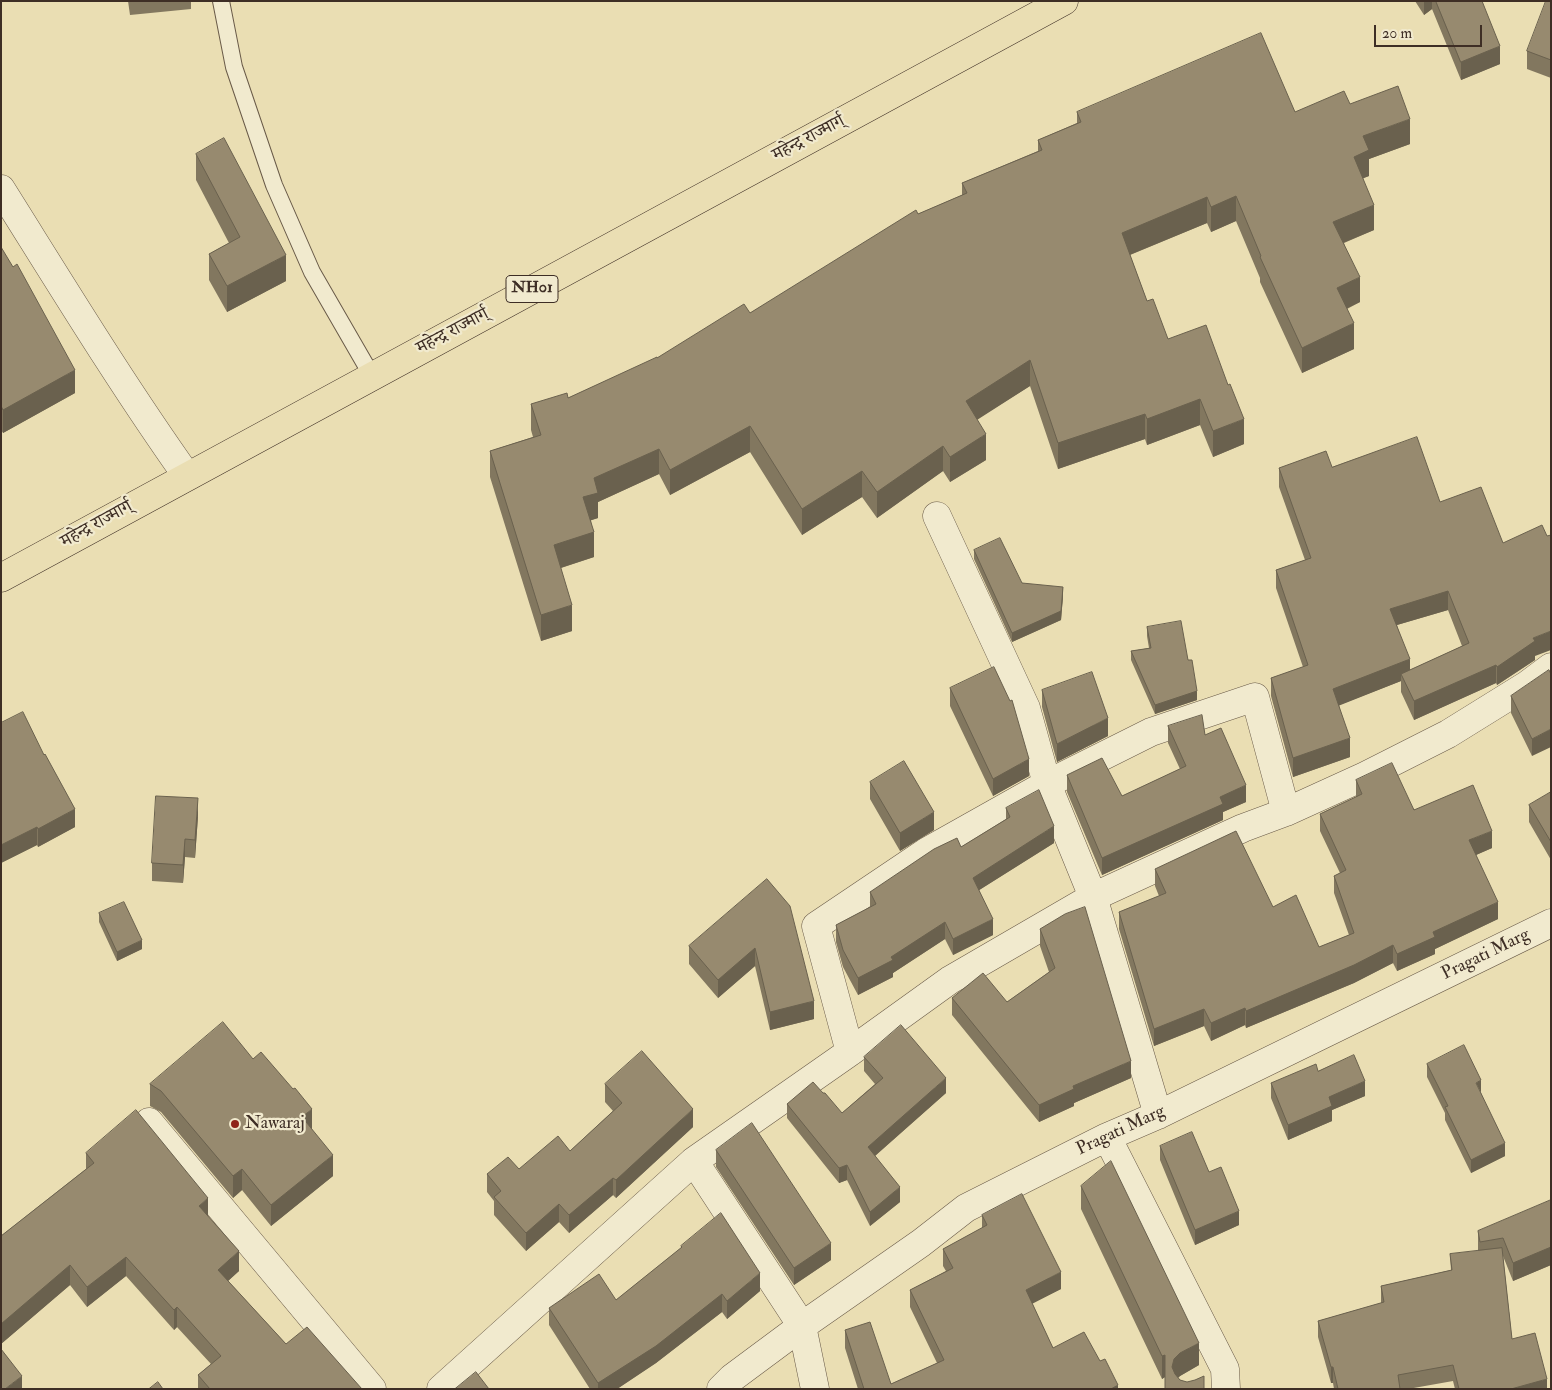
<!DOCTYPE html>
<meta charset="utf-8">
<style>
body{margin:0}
#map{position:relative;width:1552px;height:1390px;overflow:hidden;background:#eadeb3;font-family:"IM FELL Double Pica",serif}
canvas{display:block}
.frame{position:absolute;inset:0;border:2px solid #3e2e25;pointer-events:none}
.scale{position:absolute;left:1374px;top:25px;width:108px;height:22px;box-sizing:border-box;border:2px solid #3e2e25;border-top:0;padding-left:6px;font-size:15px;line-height:18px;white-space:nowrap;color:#3e2e25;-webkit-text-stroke:4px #f1eace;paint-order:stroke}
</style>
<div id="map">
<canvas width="1552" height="1390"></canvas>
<div class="frame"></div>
<div class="scale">20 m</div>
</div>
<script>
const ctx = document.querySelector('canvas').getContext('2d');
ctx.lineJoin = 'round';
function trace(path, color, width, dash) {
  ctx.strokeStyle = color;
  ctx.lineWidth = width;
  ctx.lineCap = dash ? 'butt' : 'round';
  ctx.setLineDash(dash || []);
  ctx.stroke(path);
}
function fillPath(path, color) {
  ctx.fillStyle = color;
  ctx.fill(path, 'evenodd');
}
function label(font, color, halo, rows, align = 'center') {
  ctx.font = font + ' "IM FELL Double Pica","Noto Serif Devanagari",serif';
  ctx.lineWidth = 4.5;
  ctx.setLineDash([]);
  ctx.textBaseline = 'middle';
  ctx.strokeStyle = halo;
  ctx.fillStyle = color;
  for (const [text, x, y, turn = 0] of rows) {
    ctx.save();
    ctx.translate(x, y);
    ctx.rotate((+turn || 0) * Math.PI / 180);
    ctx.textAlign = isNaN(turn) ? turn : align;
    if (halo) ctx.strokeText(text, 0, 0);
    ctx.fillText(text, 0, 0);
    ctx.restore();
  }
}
const service = new Path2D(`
 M221 1 234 67 274 185 312 272 372 376`);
const minor = new Path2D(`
 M1 189C62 286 121 383 187 476
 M937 516 1026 708 1047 784 1093 897 1158 1115
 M850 1052 816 926 926 852 1047 784 1151 732 1255 697 1286 812
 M149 1122 372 1389
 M1107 1137 1225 1369 1226 1389
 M694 1161 802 1326 815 1389
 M441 1389 694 1161 850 1052 950 980 1093 897 1243 828 1286 812 1365 776 1448 734 1527 685 1551 667
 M721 1389 732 1378 802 1326 921 1243 966 1208 1107 1137 1158 1115 1551 923`);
const trunk = new Path2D(`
 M1 578 1064 1`);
trace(service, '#695a48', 18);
trace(minor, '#695a48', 29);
trace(trunk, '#3e2e25', 29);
trace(service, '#f1eace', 16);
trace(minor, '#f1eace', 28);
trace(trunk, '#eadeb3', 28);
fillPath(new Path2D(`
 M128 1H191V9L130 15Z
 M1415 1H1482L1500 64 1461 80 1432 9 1424 15Z
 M1551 1V78L1527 69V51Z
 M1350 104 1410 144 1369 159V176L1363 178 1374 230 1344 243 1360 302 1347 309 1354 349 1302 373 1260 282V278L1236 221 1211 232 1207 223 1130 255 1147 301 1168 339 1244 444 1213 457 1200 425 1147 445 1145 439 1058 469 1030 386 977 419 986 460 950 482 943 471 877 518 862 497 802 535 750 452 670 495 659 474 598 502V518L591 520 594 557 561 568 572 631 541 641 490 477V451L533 437 531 430V404L568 398 657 358 750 313 918 214 962 195V183L1038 151V140L1077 123V112H1295Z
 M196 154 286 281 227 312 209 280V254L229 243 196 180Z
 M1 247 75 393 3 433 1 430Z
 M1332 467 1440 502 1535 656V660L1497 685 1496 683 1414 720 1401 692V681L1339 705 1350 757 1293 777 1271 696V678L1303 667 1276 588V570L1305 560 1279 487V468ZM1448 610 1462 646 1410 670 1397 625Z
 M974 550 1022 583 1063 596 1061 620 1012 642 974 559Z
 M1147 627 1188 660 1197 700 1155 714 1131 660V651L1149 648 1147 636Z
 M1549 670 1532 756 1511 713V696Z
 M950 688 1029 776 993 796 950 706Z
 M1042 690 1108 736 1057 762 1042 707Z
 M1 723 75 827 38 847 37 845 1 863Z
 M1168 726 1205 735 1246 802 1223 812V820L1102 875 1067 792V775L1122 796 1180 769 1168 743Z
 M1356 780 1492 848 1476 855 1498 919 1435 949V954L1397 971 1393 963 1354 983 1246 1028 1245 1025 1211 1041 1204 1026 1154 1046 1119 929V912L1159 896 1155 886V869L1273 907 1319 947 1349 935 1334 893V876L1340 873 1320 831V814L1356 797Z
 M870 782 934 830 900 851 870 799Z
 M1551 792V860L1529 822V805Z
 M1006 808 1054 843 979 890 993 935 953 955 945 939 893 973V977L858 995 843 967 836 942V925L870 907V892L961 847 1006 819Z
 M198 816 195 858 185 857 183 883 152 881V863Z
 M767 879 814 1019 770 1030 755 966 718 998 689 964V946Z
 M99 913 142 949 117 961 99 922Z
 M1040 929 1131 1078 1074 1103V1106L1039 1122 952 1015V998L1007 1002 1049 972 1040 946Z
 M864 1057 946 1093 875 1156 900 1202 870 1226 847 1180 839 1183 787 1118V1104L842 1113 875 1084 864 1071Z
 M253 1059 312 1129 333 1176 271 1226 242 1190 233 1198 161 1112 150 1106V1084Z
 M1427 1064 1481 1093 1505 1156 1471 1173 1445 1120V1113L1427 1077Z
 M1318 1071 1365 1096 1332 1110V1121L1288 1140 1271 1098V1083Z
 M605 1084 693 1127 616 1198 613 1195 569 1233 559 1222 526 1251 494 1215V1201L487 1192V1174L519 1169 570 1151 613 1111 605 1102Z
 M1160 1146 1209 1172 1239 1225 1195 1245 1160 1160Z
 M716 1150 831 1260 794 1285 716 1167Z
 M86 1153 208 1217 239 1271 228 1281 286 1344 362 1389H198V1375L211 1364 177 1327 174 1330 126 1276 87 1307 70 1285 1 1344V1236L86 1169Z
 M1081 1186 1199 1365 1180 1376 1178 1378 1180 1380 1204 1389 1165 1377 1162 1379 1081 1209Z
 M1551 1200V1265L1513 1281 1503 1256 1512 1339 1547 1389H1455L1453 1381 1408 1389H1334L1333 1383H1331L1318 1337V1321L1381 1303V1286L1451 1270 1450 1254 1478 1251V1231Z
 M982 1215 1061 1289 1032 1303 1053 1348 1100 1361 1118 1389H858L845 1348V1330L891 1384 937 1363 910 1307V1290L946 1271 943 1266V1249L982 1228Z
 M681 1246 760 1291 727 1319 722 1312 656 1363 617 1389H590L549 1325V1308L616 1300 681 1248Z`), '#82775f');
fillPath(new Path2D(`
 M1424 1H1432V9L1424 15Z
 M1500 46V64L1461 80V62Z
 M1410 119V144L1369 159V176L1354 182V157L1363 136Z
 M1236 196V221L1211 232V207Z
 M1207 197V223L1122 258V233Z
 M1374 205V230L1333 247V222Z
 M286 255V281L227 312V286Z
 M1360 277V302L1337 313V288Z
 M1354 323V349L1302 373V348Z
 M1030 360V386L966 427V401Z
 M75 370V393L3 433V410Z
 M1200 399V425L1147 445V419Z
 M1145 414V439L1058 469V443Z
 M1244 419V444L1213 457V431Z
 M750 426V452L670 495V470Z
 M986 434V460L950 482V457Z
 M943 446V471L877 518V492Z
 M659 449V474L598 502V518L583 523V497L594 478Z
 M862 471V497L802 535V509Z
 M594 532V557L554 570V545Z
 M1063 587V596L1061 620 1012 642V633Z
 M1448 591V610L1390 627V609Z
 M572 605V631L541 641V615Z
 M1551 631V650L1535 656V660L1497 685V667L1533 638Z
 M1410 659V678L1401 674V681L1333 708V689Z
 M1496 665V683L1414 720V701Z
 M1197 691V700L1155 714V705Z
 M1108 718V736L1057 762V744Z
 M1551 729V747L1532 756V739Z
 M1350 738V757L1293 777V758Z
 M1029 759V776L993 796V779Z
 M1246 785V802L1223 812V820L1102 875V858L1220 797Z
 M198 798V816L195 858V840Z
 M75 809V827L38 847V829Z
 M934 812V830L900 851V833Z
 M1054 826V843L973 894V878Z
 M37 827V845L1 863V845Z
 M1492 831V848L1469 858V840Z
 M185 839V857L183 883V865Z
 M1498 902V919L1435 949V954L1397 971V954L1433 932Z
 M993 919V935L953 955V939Z
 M945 922V939L893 973V977L858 995V978Z
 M142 940V949L117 961V952Z
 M1393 945V963L1354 983 1246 1028V1011Z
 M755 948V966L718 998V980Z
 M814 1001V1019L770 1030V1012Z
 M1245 1008V1025L1211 1041V1023Z
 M1204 1009V1026L1154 1046V1029Z
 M1131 1061V1078L1074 1103V1106L1039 1122V1105L1073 1086Z
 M946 1078V1093L868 1162V1147Z
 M1481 1080V1093L1476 1083Z
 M1365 1081V1096L1332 1110V1121L1288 1140V1125L1329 1097Z
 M312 1109V1130L302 1117Z
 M693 1109V1127L616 1198V1180Z
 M1505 1143V1156L1471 1173V1160Z
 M333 1155V1176L271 1226V1205Z
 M847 1165V1180L839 1183V1168Z
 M242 1169V1190L233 1198V1176Z
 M613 1178V1195L569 1233V1215Z
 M900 1187V1202L870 1226V1212Z
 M208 1198V1218L199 1206Z
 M559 1204V1222L526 1251V1233Z
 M1239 1211V1225L1195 1245V1230Z
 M831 1243V1260L794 1285V1268Z
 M1551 1247V1265L1513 1281V1263Z
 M239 1251V1271L218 1290V1270Z
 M126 1257V1276L87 1307V1287Z
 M70 1265V1285L1 1344V1324Z
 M1061 1272V1289L1026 1307V1290Z
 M760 1273V1291L727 1319V1301Z
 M722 1294V1312L656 1363 617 1389H598V1383Z
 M177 1307V1327L174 1330V1310Z
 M1199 1343V1365L1180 1376 1174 1381 1172 1367 1174 1359 1180 1353Z
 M1165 1355V1377L1162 1379V1356Z
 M1331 1367H1333V1383H1331Z
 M22 1376V1389H5Z
 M1547 1379V1389H1511Z
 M1118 1385V1389H1111Z`), '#6a614e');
const building = new Path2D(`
 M1436 1H1482L1500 46 1461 62Z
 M1546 1H1551V60L1527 51Z
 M1261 33 1295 112 1344 91 1350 104 1398 86 1410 119 1363 136 1369 150 1354 157 1374 205 1333 222 1360 277 1337 288 1354 323 1302 348 1260 257 1261 256 1236 196 1211 207 1207 197 1122 233 1147 301 1153 299 1168 339 1206 325 1228 385 1230 384 1244 419 1213 431 1200 399 1147 419 1145 414 1058 443 1030 360 966 401 986 434 950 457 943 446 877 492 862 471 802 509 750 426 670 470 659 449 594 478 598 493 583 497 594 532 554 545 572 605 541 615 490 451 541 435 531 404 567 393 568 398 657 357V358L744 304 750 313 916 210 918 214 967 193 962 183 1042 150 1038 140 1081 122 1077 112Z
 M224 138 286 255 227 286 209 254 240 237 196 154Z
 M1 247 13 267 17 264 75 370 3 410 1 406Z
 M1417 437 1440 502 1481 487 1503 543 1542 525 1547 536 1551 535V631L1533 638 1535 641 1497 667 1496 665 1414 701 1401 674 1469 643 1448 591 1390 609 1410 659 1333 689 1350 738 1293 758 1271 678 1308 665 1276 570 1311 558 1279 468 1326 451 1332 467Z
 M1000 538 1022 583 1063 587 1061 611 1012 633 974 550Z
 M1181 621 1188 660H1192L1197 691 1155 705 1131 651 1151 648 1147 627Z
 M994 667 1010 701 1012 700 1029 759 993 779 950 688Z
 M1549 670 1551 674V729L1532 739 1511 696Z
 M1092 672 1108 718 1057 744 1042 690Z
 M23 712 44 755 45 754 75 809 38 829 37 827 1 845V723Z
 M1202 715 1205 735 1221 728 1246 785 1220 797 1223 804 1102 858 1067 775 1102 758 1122 796 1186 766 1168 726Z
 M904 761 934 812 900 833 870 782Z
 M1392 763 1414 810 1473 785 1492 831 1469 840 1498 902 1433 932 1435 937 1397 954 1393 945 1354 965 1246 1011 1245 1008 1211 1023 1204 1009 1154 1029 1119 912 1166 893 1155 869 1236 831 1273 907 1296 895 1319 947 1354 933 1334 876 1346 870 1320 814 1362 794 1356 780Z
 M1039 790 1054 826 973 878 993 919 953 939 945 922 891 957 893 960 858 978 843 950 836 925 876 904 870 892 934 849 957 838 961 847 1010 817 1006 808Z
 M1551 792V842L1529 805Z
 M156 796 198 798 195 840 185 839 183 865 152 863Z
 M767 879 790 906 814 1001 770 1012 755 948 718 980 689 946Z
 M124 902 142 940 117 952 99 913Z
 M1085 907 1131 1061 1073 1086 1074 1089 1039 1105 952 998 983 973 1007 1002 1055 968 1040 929 1065 914Z
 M223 1022 253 1059 261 1052 293 1089 295 1088 312 1109 302 1117 333 1155 271 1205 242 1169 233 1176 161 1091 150 1084Z
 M901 1025 946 1078 868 1147 900 1187 870 1212 847 1165 839 1168 787 1104 813 1082 823 1093H825L842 1113 883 1078 864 1057Z
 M1464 1045 1481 1080 1476 1083 1505 1143 1471 1160 1445 1107 1448 1106 1427 1064Z
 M642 1051 693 1109 616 1180 613 1178 569 1215 559 1204 526 1233 494 1197 501 1191 487 1174 508 1157 519 1169 558 1136 570 1151 622 1103 605 1084Z
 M1354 1055 1365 1081 1329 1097 1332 1106 1288 1125 1271 1083 1316 1064 1318 1071Z
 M136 1110 208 1198 199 1206 239 1251 218 1270 286 1344 307 1327 362 1389H210L198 1375 221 1356 177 1307 174 1310 126 1257 87 1287 70 1265 1 1324V1236L94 1163 86 1153Z
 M752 1123 831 1243 794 1268 716 1150Z
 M1192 1132 1209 1172 1221 1167 1239 1211 1195 1230 1160 1146Z
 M1111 1161 1199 1343 1180 1353 1174 1359 1172 1367 1175 1374 1180 1380 1187 1382 1195 1380 1204 1376V1389H1165V1355L1162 1356 1081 1186Z
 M1022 1194 1061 1272 1026 1290 1053 1348 1084 1332 1100 1361 1105 1359 1118 1385 1111 1389H864L845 1330 870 1322 891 1384 944 1360 910 1290 953 1268 943 1249 987 1225 982 1215Z
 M1551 1200V1247L1513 1263 1503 1238 1480 1242 1478 1231Z
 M721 1213 760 1273 727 1301 722 1294 656 1346 598 1383 549 1308 599 1274 616 1300 682 1247 681 1246Z
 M1502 1248 1512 1339 1535 1333 1547 1379 1511 1389H1459L1453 1365 1398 1375 1400 1389H1338L1333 1367H1331L1318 1321 1384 1302 1381 1286 1452 1270 1450 1254Z
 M1 1349 22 1376 5 1389H1Z
 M476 1372 489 1389H455Z
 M158 1382 163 1389H149Z`);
fillPath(building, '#978a6f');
trace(building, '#6a614e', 1);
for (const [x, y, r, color] of [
 [235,1124,5,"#8f2418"]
]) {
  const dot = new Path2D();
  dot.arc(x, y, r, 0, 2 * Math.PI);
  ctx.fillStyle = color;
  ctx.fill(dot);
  trace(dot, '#f1eace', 2);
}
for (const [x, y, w] of [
 [532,289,52]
]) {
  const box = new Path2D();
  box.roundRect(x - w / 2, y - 13.5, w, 27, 4);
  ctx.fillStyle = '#f1eace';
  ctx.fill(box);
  trace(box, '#3e2e25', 1);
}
label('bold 16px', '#3e2e25', null, [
 ["NH01",532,289]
]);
label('18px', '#3e2e25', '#f1eace', [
 ["महेन्द्र राज्मार्ग्",809,139,-28],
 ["महेन्द्र राज्मार्ग्",453,332,-28],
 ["महेन्द्र राज्मार्ग्",97,525,-29],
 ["Pragati Marg",1486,955,-26],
 ["Pragati Marg",1121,1131,-25]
]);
label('18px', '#3e2e25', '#f1eace', [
 ["Nawaraj",245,1124]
], 'left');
</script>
